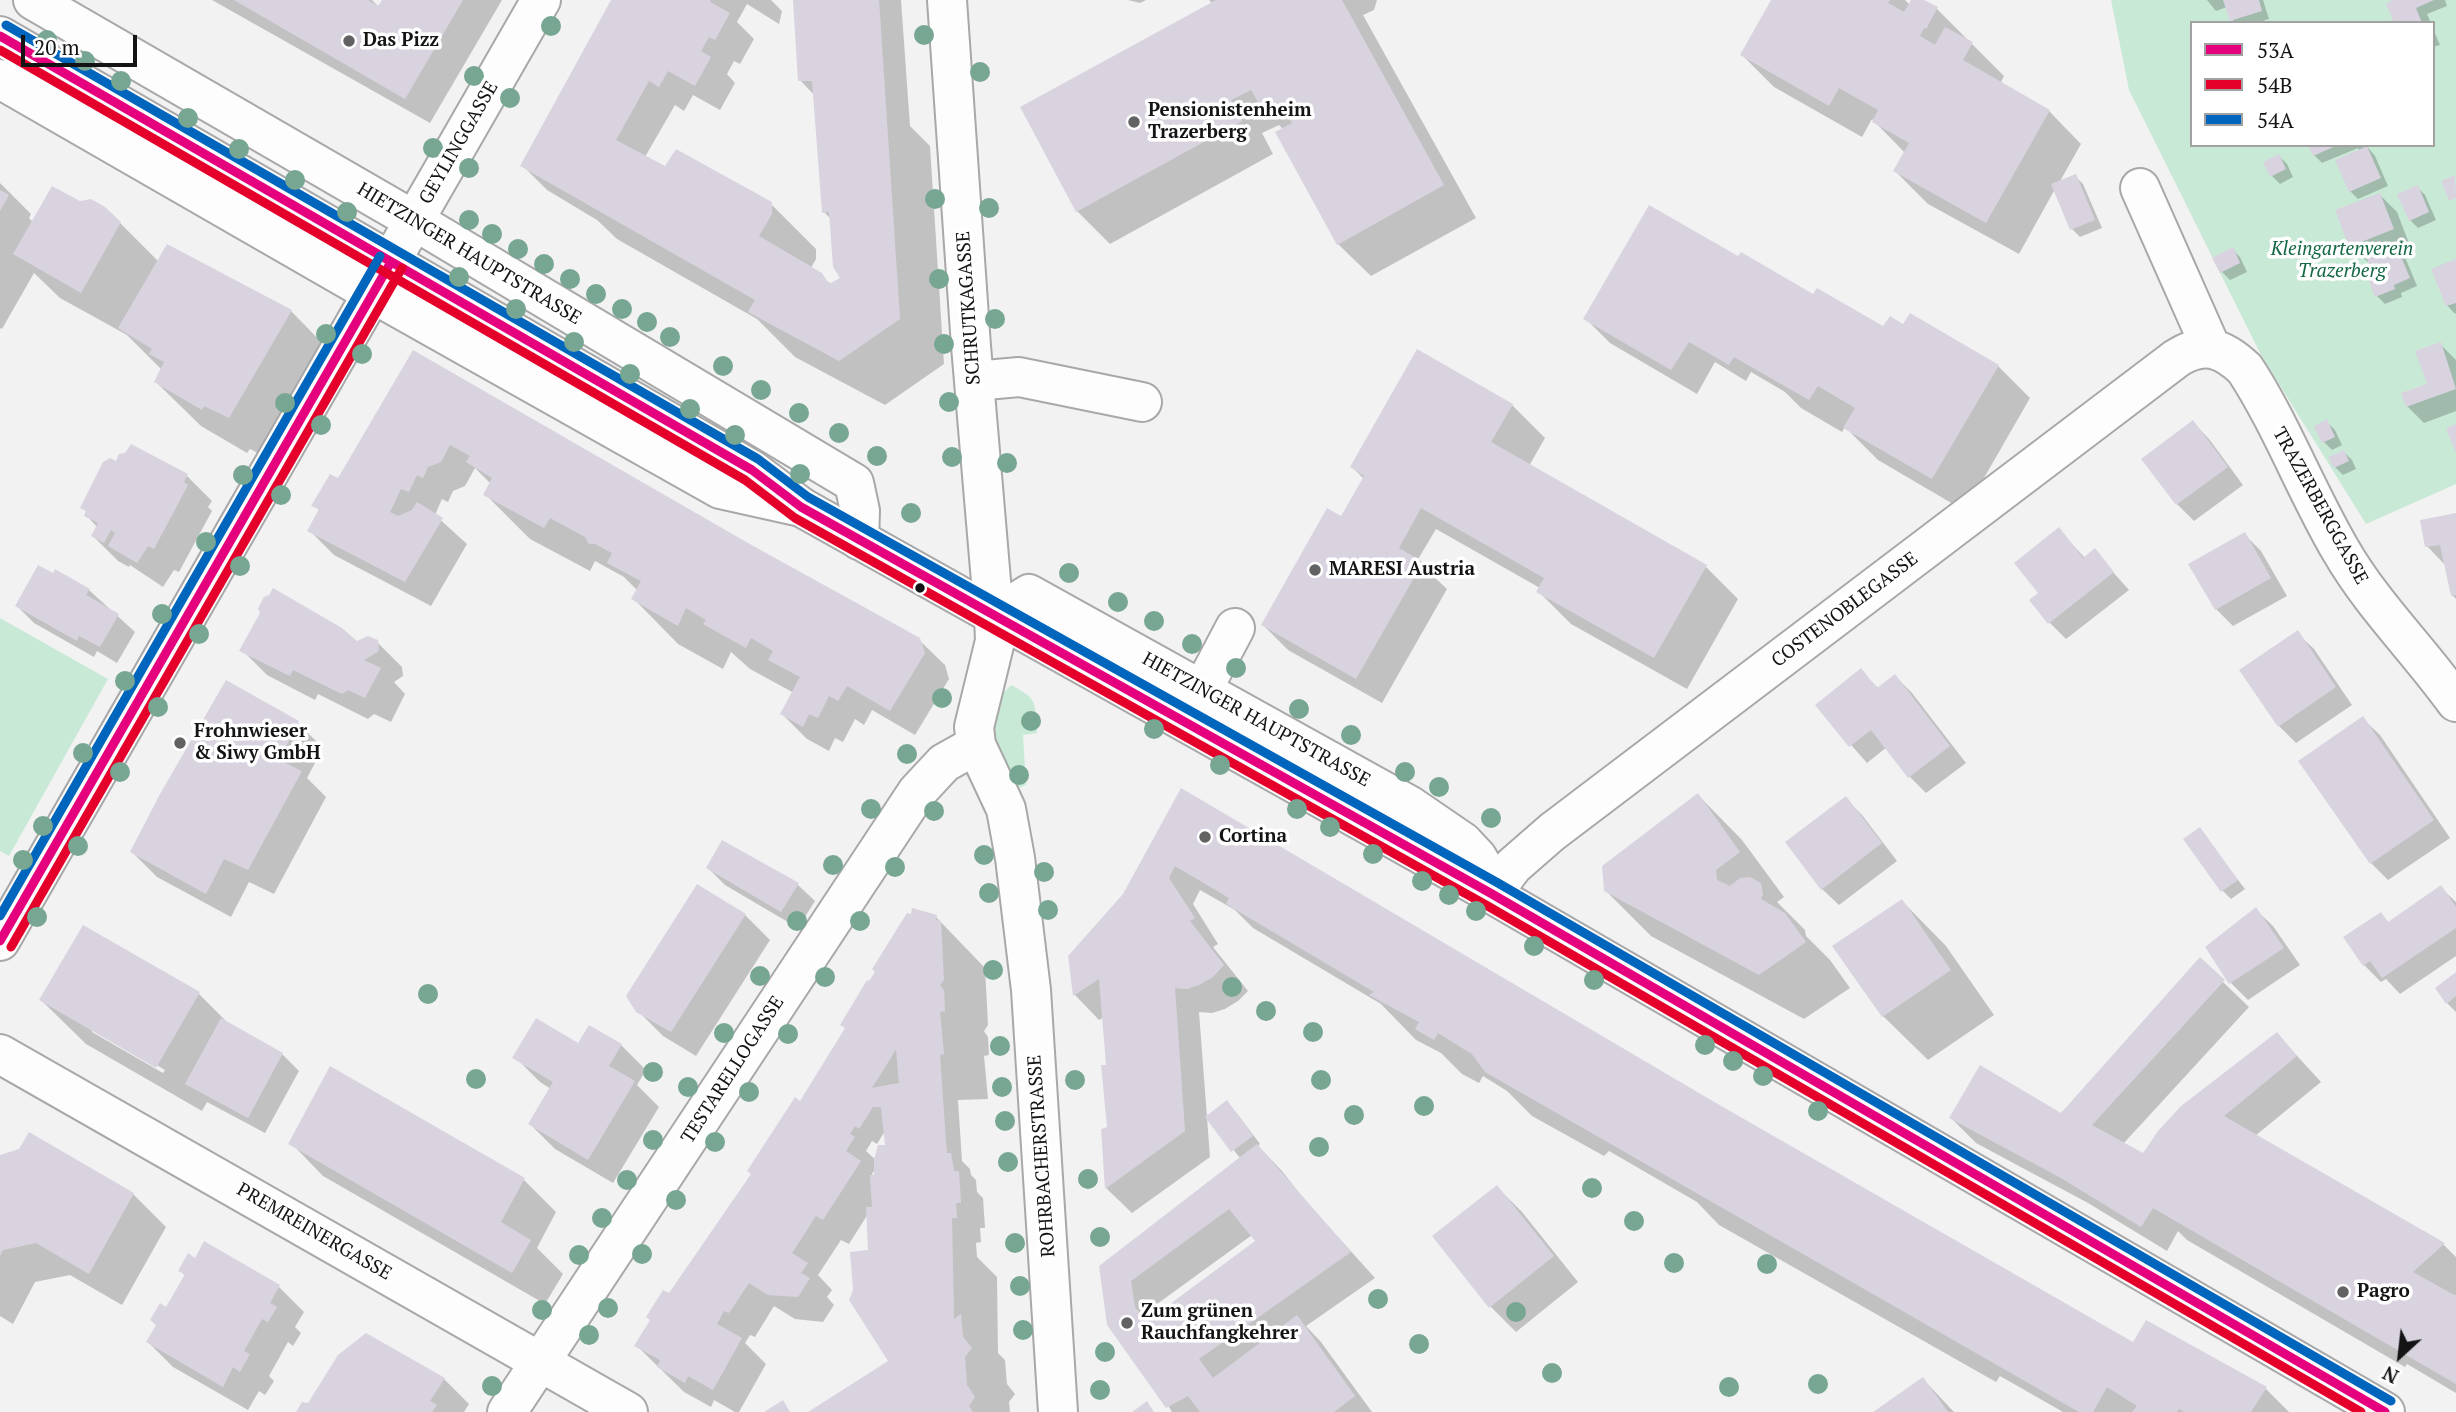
<!DOCTYPE html>
<meta charset="utf-8">
<style>
body{margin:0}
#map{position:relative;width:2456px;height:1412px;overflow:hidden;background:#f2f2f3;font-family:"PT Serif",serif}
canvas{display:block}
.legend{position:absolute;left:2190px;top:21px;width:245px;height:126px;box-sizing:border-box;background:#fff;border:2px solid #a1a1a1;margin:0;padding:9px 12px;list-style:none;font-size:21px;color:#141415}
.legend li{display:flex;align-items:center;gap:14px;height:35px}
.legend b{width:35px;border:2px solid #a1a1a1}
.north{position:absolute;left:2365px;top:1321px;width:70px;height:70px;-webkit-text-stroke:5px #fff;paint-order:stroke;rotate:207deg;font-size:19px;font-weight:700;line-height:28px;text-align:center;color:#141415}
.north::after{content:'';display:block;margin:auto;width:24px;height:32px;background:#141415;clip-path:polygon(50% 0,100% 100%,50% 72%,0 100%)}
.scale{position:absolute;left:21px;top:35px;width:116px;height:32px;box-sizing:border-box;border:4px solid #141415;border-top:0;padding-left:9px;font-size:21px;line-height:24px;white-space:nowrap;color:#141415;-webkit-text-stroke:5px #fff;paint-order:stroke}
</style>
<div id="map">
<canvas width="2456" height="1412"></canvas>
<ul class="legend">
<li><b style="height:9px;background:#e5007d"></b>53A</li>
<li><b style="height:9px;background:#e4002b"></b>54B</li>
<li><b style="height:9px;background:#0065bd"></b>54A</li>
</ul>
<div class="north">N</div>
<div class="scale">20 m</div>
</div>
<script>
const ctx = document.querySelector('canvas').getContext('2d');
ctx.lineJoin = 'round';
function fillPath(path, color) {
  ctx.fillStyle = color;
  ctx.fill(path, 'evenodd');
}
function trace(path, color, width, dash) {
  ctx.strokeStyle = color;
  ctx.lineWidth = width;
  ctx.lineCap = dash ? 'butt' : 'round';
  ctx.setLineDash(dash || []);
  ctx.stroke(path);
}
function label(font, color, halo, rows, align = 'center') {
  ctx.font = font + ' "PT Serif",serif';
  ctx.lineWidth = 7;
  ctx.setLineDash([]);
  ctx.textBaseline = 'middle';
  ctx.strokeStyle = halo;
  ctx.fillStyle = color;
  for (const [text, x, y, turn = 0] of rows) {
    ctx.save();
    ctx.translate(x, y);
    ctx.rotate((+turn || 0) * Math.PI / 180);
    ctx.textAlign = isNaN(turn) ? turn : align;
    if (halo) ctx.strokeText(text, 0, 0);
    ctx.fillText(text, 0, 0);
    ctx.restore();
  }
}
fillPath(new Path2D(`
 M2111 0H2456V484L2366 524 2261 355 2129 90ZM2192 23H2433V145H2192Z
 M0 618 108 679 9 856 0 851Z
 M1011 685C1040 700 1034 703 1037 733L1023 735 1026 785 1016 789 990 730 1002 694Z`), '#c9e9d7');
fillPath(new Path2D(`
 M212 0H372L379 7 384 0H502L430 123Z
 M613 0H771L782 11 779 24 747 4 737 22 754 39 740 64 734 61 727 74 735 83 720 110 693 95 684 111 675 105 645 157 666 168 771 204 816 249V259L811 268 832 285 842 279 831 219 824 212 815 96 800 80 794 0H901L910 126 930 146 944 364 885 405 795 357 757 319 617 239 597 220 547 190 522 165Z
 M1128 0H1146L1140 3Z
 M1209 0H1377L1374 10 1363 15 1476 218 1371 276 1338 244 1284 130 1279 125 1262 133 1273 154 1110 244 1077 211 1213 4Z
 M1773 0H1905L1910 5 1913 0H1921L1937 9 2004 76 2000 84 2049 111 2081 144 2059 183 2075 176 2083 184 2102 228 2080 237 2072 229 2055 189 2019 254 1928 204 1895 171 1905 153 1872 119 1862 137 1774 87 1742 55Z
 M2207 0H2263L2269 19 2256 23H2234L2227 7 2216 11Z
 M2394 0H2445L2447 6 2427 14 2431 23H2391L2395 21Z
 M2433 29 2440 45 2433 47Z
 M2310 145H2366L2375 156 2388 186 2358 199 2350 191 2359 151 2358 148 2322 163 2314 155Z
 M2279 156 2287 164 2293 177 2280 184 2272 176Z
 M0 183 31 214 29 218 33 222 120 223 159 262 291 311 335 356 274 461 250 449 247 453 201 426 156 382 162 370 127 335 60 298 34 273 2 329 0 328Z
 M2417 187 2425 195 2436 220 2418 228 2410 220Z
 M2380 195 2397 212 2410 246 2398 251 2405 257 2417 286 2401 293 2402 297 2385 304 2377 296V279L2370 261 2368 262 2351 246Z
 M2232 249 2240 257 2247 272 2230 280 2222 272 2215 258Z
 M1737 258 1884 328 1904 326 1998 366 2030 398 1965 511 1878 460 1845 427 1842 432 1801 408 1785 392 1751 372 1746 381 1715 362 1697 394 1610 343 1585 318Z
 M2456 261V313L2455 314 2447 305Z
 M2440 344 2456 360V411L2424 423 2407 406 2429 385Z
 M414 352 747 544 919 640 945 665 949 679 915 735 872 710 864 725 855 719 843 742 835 738 829 751 807 739 782 714 794 693 750 669 731 652 723 669 678 644 634 599 638 591 624 577 595 561 590 571 530 539 485 494 491 484 475 468 465 486 453 491 448 502 442 499 435 515 467 544 431 606 334 555 309 530 320 511 314 505 338 480Z
 M1512 405 1545 438 1529 466 1706 567 1738 599 1687 689 1571 624 1538 591 1540 588 1436 529 1417 561 1447 589 1382 703 1288 650 1263 625 1348 522 1364 479 1352 467Z
 M2193 422 2209 439 2243 485 2194 521 2177 504 2143 459Z
 M2327 422 2335 430 2342 445 2332 450 2324 442Z
 M2344 452 2352 460 2356 469 2343 475 2335 467Z
 M187 476 212 501 208 507 212 511 179 572 174 570 163 587 130 565 129 567 118 561 93 536 98 528 86 515Z
 M2456 515V599L2452 595 2446 566 2427 546Z
 M2059 530 2085 558 2094 551 2129 590 2066 639 2049 622 2041 594Z
 M2244 534 2261 551 2287 596 2233 626 2216 609Z
 M89 590 135 632 117 663 97 651 94 657 34 623 17 606Z
 M2297 633 2314 649 2352 705 2296 743 2279 726Z
 M377 642 402 667 403 676 394 682 405 694 391 722 374 714 368 719 318 694 315 700 267 675 242 650Z
 M1861 671 1879 689 1895 676 1912 693 1966 763 1926 793 1910 777 1887 747 1867 763 1817 706Z
 M2363 719 2380 735 2450 838 2388 880 2371 863Z
 M298 723 323 748 307 778 326 797 274 894 249 882 231 917 157 877 132 852Z
 M1181 791 1622 1050 2134 1344 2265 1388 2289 1412H2063L2000 1376 1996 1382 1719 1225 1697 1202 1609 1151 1604 1156 1532 1116 1507 1091 1483 1076 1479 1083 1462 1074 1441 1053 1416 1040 1381 1004 1253 928 1235 910 1200 890 1193 904 1218 944 1213 947 1248 991 1238 1001 1225 1009 1212 1013 1199 1012 1210 1157 1132 1213 1107 1189 1103 1130 1109 1129 1108 1066 1104 1017 1099 1020 1075 995 1070 956 1124 895Z
 M1698 795 1742 840 1784 897 1777 902 1805 930 1806 936 1830 960 1850 988 1804 1019 1651 936 1606 891Z
 M1846 799 1862 815 1897 861 1839 905 1822 889Z
 M2199 829 2245 889 2231 899 2223 891Z
 M722 843 798 885 815 901 798 928 725 885 708 868Z
 M2441 888 2456 902V956L2400 994 2386 979 2381 982 2364 965 2345 937 2381 914 2389 923Z
 M1902 901 1946 946 1994 1015 1928 1060 1883 1016Z
 M2256 910 2273 926 2300 965 2248 1000 2231 983 2207 947Z
 M745 915 770 940 696 1056 663 1036 638 1011Z
 M936 917 985 968 988 1025 984 1031 988 1037 989 1055 984 1056 988 1099 958 1100 962 1161 970 1169 971 1175 976 1180 977 1192 983 1198 985 1228H980L981 1242 976 1243 977 1257 997 1277 998 1353 1005 1360 1007 1384 1015 1394 1009 1402 1010 1412H811L890 1361 870 1252 868 1214 849 1244 841 1240 818 1275 832 1290 827 1297 834 1305 823 1322 795 1319 774 1306 755 1337 750 1335 745 1343 766 1364 739 1412H735L714 1400 711 1407 684 1392 636 1345 670 1295 807 1107 870 983ZM885 1131 889 1146 876 1160 866 1151 872 1141 877 1144ZM876 1167V1179L872 1174Z
 M2200 960 2249 1007 2123 1144 2144 1155 2277 1034 2321 1082 2255 1136 2444 1245 2456 1257V1295L2454 1297 2456 1298V1393L2407 1364 2405 1367 2187 1240 2178 1231 2167 1251 2088 1203 1976 1143 1951 1118 2062 1115Z
 M2456 975V1012L2447 1003Z
 M199 994 231 1026 282 1054 299 1071 265 1133 207 1102 202 1111 86 1044 41 1000ZM92 1028 165 1070 163 1073 92 1032Z
 M621 1045 646 1070 637 1085 659 1107 613 1183 555 1149 530 1124 551 1089 540 1082 515 1057 579 1046Z
 M1235 1111 1260 1144 1258 1146 1282 1171 1303 1198 1375 1278 1306 1326 1321 1342 1372 1412H1172L1104 1301 1241 1159 1207 1118ZM1252 1235 1258 1242 1147 1323 1143 1317 1142 1315Z
 M291 1143 524 1180 556 1212 537 1248 563 1274 545 1304 323 1176Z
 M0 1157 133 1194 166 1227 122 1305 70 1275 35 1282 13 1324 0 1316Z
 M1497 1187 1522 1212 1578 1282 1516 1332 1491 1307 1435 1236Z
 M205 1244 279 1287 304 1312 295 1327 301 1333 293 1346 288 1342 269 1376 274 1381 265 1395 259 1391 248 1410 173 1367 148 1342 186 1276 180 1271 195 1260Z
 M444 1379 469 1404 464 1412H298L309 1405Z
 M1923 1379 1954 1412H1876Z`), '#0003');
fillPath(new Path2D(`
 M234 0H368L378 6 382 0H463L405 99Z
 M611 0H711L710 2 730 13 715 40 709 37 701 51 711 57 695 86 668 71 659 87 649 81 616 140 665 166 676 149 772 202V214L759 236 822 273 829 284 840 278 833 267 829 212 822 213 812 81H798L793 0H879L900 319 839 361 748 312 755 300 520 166Z
 M1216 0H1342L1444 185 1337 245 1275 132 1292 123 1281 102 1264 112 1251 90 1231 100 1242 121 1076 212 1020 107Z
 M1771 0H1890L1888 3 1904 12 1911 0H1924L1938 7 1926 29 1924 28 1920 36 1935 45 1945 27 1973 42 1963 60 2050 110 1986 223 1893 171 1909 143 1872 122 1878 110 1839 88 1829 106 1740 55Z
 M2223 0H2259L2262 11 2230 21Z
 M2392 0H2434L2416 8 2422 23H2387L2393 20 2386 4Z
 M2308 145H2338L2313 156Z
 M2367 146 2381 178 2349 192 2335 160Z
 M2279 154 2286 169 2270 177 2263 162Z
 M2076 174 2095 220 2070 230 2051 184Z
 M2455 175 2456 198 2449 201 2441 181Z
 M2418 185 2429 212 2409 221 2397 194Z
 M52 186 80 201 91 199 105 207 121 222 81 293 13 254Z
 M0 190 9 195 0 211Z
 M2380 193 2394 229 2349 247 2335 210Z
 M1649 205 1738 256 1741 252 1813 294 1817 288 1883 326 1890 316 1903 324 1910 313 1999 365 1932 479 1843 428 1855 408 1818 386 1809 400 1734 357 1729 365 1689 342 1671 370 1583 319Z
 M167 244 292 310 229 418 204 406 202 410 154 382 164 362 149 354 152 349 118 328Z
 M2233 247 2240 263 2220 273 2212 258Z
 M2397 247 2410 278 2394 285 2395 289 2375 297 2369 281 2375 278 2367 259Z
 M2456 259V303L2446 306 2431 269Z
 M2441 342 2456 389 2406 407 2401 393 2427 384 2415 351Z
 M1417 349 1513 404 1491 442 1707 565 1654 658 1536 592 1544 578 1421 508 1399 548 1423 562 1356 679 1261 625 1327 508 1341 516 1364 476 1350 467Z
 M413 350 748 543 920 638 925 653 890 711 847 686 838 701 829 696 818 718 809 714 803 727 780 714 800 677 768 660 773 651 751 638 746 648 703 624 706 620 686 608 678 626 631 599 641 581 607 563 612 553 595 544H589L585 537 550 518 544 528 483 495 492 478 466 462 470 456 450 445 441 462 428 467 423 478 417 475 409 492 401 489 390 512 398 516 412 510 417 502 443 518 405 582 307 531 319 509 311 506 330 474 338 478Z
 M2327 419 2335 437 2322 443 2314 426Z
 M2193 420 2228 467 2176 505 2141 459Z
 M2456 424V453L2446 428Z
 M131 444 188 474 184 482 188 485 154 549 148 546 137 563 108 546 115 533 111 530 104 543 91 536 98 523 84 516 86 511 80 508 103 462 110 458 116 461 119 454 125 453Z
 M2344 450 2349 461 2334 468 2328 457Z
 M2456 513V595L2451 596 2440 545 2425 547 2420 520Z
 M2059 527 2083 558 2095 548 2114 572 2048 624 2029 600 2038 593 2014 563Z
 M2245 532 2271 578 2215 610 2188 564Z
 M38 565 53 573 55 569 90 589 86 595 119 614 100 647 79 636 77 641 15 606Z
 M273 588 342 628 357 641 368 636 378 640 379 651 364 660 381 668 365 698 348 690 342 694 293 670 290 676 239 651 260 613 258 608 264 597 269 595Z
 M2298 630 2336 687 2278 727 2239 670Z
 M1861 668 1877 688 1895 674 1950 746 1908 778 1871 730 1849 747 1815 705Z
 M226 680 299 721 279 760 302 771 248 870 224 859 206 894 130 852 160 794Z
 M2363 716 2434 820 2370 864 2298 761Z
 M1181 788 1716 1103 2133 1342 2146 1320 2267 1387 2251 1412H2184L2179 1409 2177 1412H2132L2137 1406 2107 1387 2093 1412H2079L1485 1072 1472 1054 1438 1033 1434 1040 1415 1029 1419 1022 1369 995 1374 992 1226 904 1229 898 1175 866 1169 878 1195 918 1190 921 1224 965 1213 977 1199 985 1187 989 1175 988 1185 1131 1105 1189 1101 1129 1107 1127 1101 1065H1106L1099 979 1073 996 1068 956 1123 894Z
 M1698 793 1740 852 1716 870 1717 880 1730 886 1740 878 1750 877 1761 883 1763 895 1761 899 1785 913 1806 942 1759 975 1604 891 1602 866Z
 M1846 796 1882 843 1821 890 1785 842Z
 M2200 827 2238 880 2221 892 2183 839Z
 M722 840 799 883 781 912 706 868Z
 M697 884 746 914 671 1032 636 1012 626 996Z
 M2441 885 2456 907V928L2382 978 2370 961 2363 966 2343 937 2381 912 2388 922Z
 M1902 899 1951 970 1882 1017 1832 946Z
 M2256 907 2284 948 2229 984 2205 947Z
 M912 908 937 915 936 920 941 921 944 980 940 985 944 990 945 1011 940 1012 944 1054 940 1055 946 1142 947 1153H951L954 1171H959L961 1203H956L957 1218H952L954 1319 961 1314 963 1337 972 1348 965 1357 967 1385 975 1397 969 1406 973 1412H808L888 1361 849 1300 853 1290 850 1252 868 1250 866 1207H872L870 1175H874V1160L878 1145H885L881 1107H873L859 1129 855 1126 850 1134 855 1137 846 1151 861 1161 823 1220 816 1216 792 1253 808 1263 801 1273 810 1278 798 1297 768 1295 749 1283 729 1313 724 1311 717 1324 742 1338 713 1390 688 1376 685 1383 657 1367 660 1360 634 1346 650 1320 646 1317 663 1290 669 1293 751 1174 747 1171 795 1097 800 1101 845 1028 840 1025 867 980 869 981 875 972 872 969 907 913 911 914ZM896 1049 899 1083 872 1088 892 1056Z
 M83 925 200 992 156 1068 39 1000Z
 M2200 957 2225 980 2092 1125 2143 1153 2158 1131 2181 1106 2277 1032 2297 1056 2224 1116 2445 1243 2413 1272 2456 1296V1384L2153 1208 2141 1227 2061 1178 1949 1118 1980 1065 2061 1113Z
 M2456 972V996L2446 1004 2435 988Z
 M221 1018 283 1053 248 1118 185 1084Z
 M536 1018 578 1043 589 1025 622 1044 609 1066 635 1081 588 1160 528 1124 553 1082 512 1058Z
 M330 1066 525 1178 501 1222 531 1240 512 1273 288 1144Z
 M1227 1100 1253 1136 1231 1152 1205 1117Z
 M29 1132 134 1193 89 1274 36 1243 3 1250 0 1256V1155L19 1149Z
 M1257 1144 1351 1252 1199 1359 1213 1378 1297 1315 1355 1396 1334 1412H1200L1188 1396 1166 1408 1107 1325 1099 1266ZM1229 1209 1255 1241 1147 1321 1135 1307 1131 1281Z
 M1497 1185 1554 1256 1489 1308 1432 1236Z
 M204 1241 280 1285 270 1303 277 1307 268 1322 262 1319 244 1351 250 1354 240 1372 233 1367 223 1387 146 1342 156 1325 150 1320 160 1303 166 1307 185 1274 178 1271 188 1253 195 1258Z
 M366 1333 445 1378 430 1401 437 1405 432 1412H296L302 1402 308 1403 338 1355Z
 M1923 1377 1948 1412H1873Z
 M783 1400 790 1412H764Z
 M1147 1401 1154 1412H1132Z`), '#d9d3e0');
const minor = new Path2D(`
 M33 0 415 221 854 483 860 511 859 540
 M947 0 971 346 994 616 995 641 974 727 976 745 1006 809 1015 858 1031 990 1058 1412
 M0 79 372 293 720 489 801 507
 M2140 188 2211 348
 M975 381 1019 377 1142 402
 M994 616 1029 594 1409 805 1463 842 1477 857 1487 874 1492 894
 M1190 713 1235 628
 M1492 894 1513 866 1552 832 2177 358C2204 341 2223 348 2245 369 2281 424 2306 491 2340 549 2372 605 2418 649 2456 702
 M0 941 541 0
 M0 1054 628 1412
 M507 1412 917 792 944 763 976 745`);
const major = new Path2D(`
 M0 36 752 470 801 507 1492 894 2385 1412`);
trace(minor, '#a8a8a9', 42);
trace(major, '#a8a8a9', 42);
trace(minor, '#fdfdfd', 38);
trace(major, '#fdfdfd', 38);
trace(new Path2D(`
 M0 36 752 470 801 507 1492 894 2385 1412
 M0 941 391 262`), '#e5007d', 9);
trace(new Path2D(`
 M0 50 745 480 795 518 1486 905 2361 1412
 M11 947 402 268`), '#e4002b', 9);
trace(new Path2D(`
 M6 25 758 459 808 497 1498 883 2391 1401
 M0 916 380 256`), '#0065bd', 9);
ctx.fillStyle = '#77a692';
for (const [x, y] of [
 [551,26],
 [924,35],
 [47,40],
 [85,61],
 [980,72],
 [474,76],
 [121,81],
 [510,98],
 [188,118],
 [433,148],
 [239,149],
 [469,168],
 [295,180],
 [935,199],
 [989,208],
 [347,212],
 [469,220],
 [492,234],
 [518,249],
 [544,264],
 [459,277],
 [570,279],
 [939,279],
 [596,294],
 [516,309],
 [622,309],
 [995,319],
 [647,322],
 [326,334],
 [670,337],
 [574,342],
 [944,344],
 [362,354],
 [723,366],
 [630,374],
 [761,390],
 [949,402],
 [285,403],
 [690,409],
 [799,413],
 [321,425],
 [839,433],
 [735,435],
 [877,456],
 [952,457],
 [1007,463],
 [800,474],
 [243,475],
 [281,495],
 [911,513],
 [206,542],
 [240,566],
 [1069,573],
 [1118,602],
 [162,614],
 [1154,621],
 [199,634],
 [1192,644],
 [1236,668],
 [125,681],
 [942,698],
 [158,707],
 [1299,709],
 [1031,721],
 [1154,729],
 [1351,735],
 [83,753],
 [907,754],
 [1220,765],
 [120,772],
 [1405,772],
 [1019,775],
 [1439,787],
 [871,809],
 [1297,809],
 [934,811],
 [1491,818],
 [43,826],
 [1330,827],
 [78,846],
 [1373,854],
 [984,855],
 [23,860],
 [833,865],
 [895,867],
 [1044,872],
 [1422,881],
 [989,893],
 [1449,895],
 [1048,910],
 [1476,911],
 [37,917],
 [797,921],
 [860,921],
 [1534,946],
 [993,970],
 [760,976],
 [825,977],
 [1594,980],
 [1232,987],
 [428,994],
 [1266,1011],
 [1313,1032],
 [724,1033],
 [788,1034],
 [1705,1045],
 [1000,1046],
 [1733,1061],
 [653,1072],
 [1763,1076],
 [476,1079],
 [1075,1080],
 [1321,1080],
 [688,1087],
 [1002,1087],
 [749,1092],
 [1424,1106],
 [1818,1111],
 [1354,1115],
 [1005,1121],
 [653,1140],
 [715,1142],
 [1319,1147],
 [1008,1162],
 [1088,1179],
 [627,1180],
 [1592,1188],
 [676,1200],
 [602,1218],
 [1634,1221],
 [1100,1237],
 [1015,1243],
 [642,1254],
 [579,1255],
 [1674,1263],
 [1767,1264],
 [1020,1286],
 [1378,1299],
 [608,1308],
 [542,1310],
 [1516,1312],
 [1023,1330],
 [589,1335],
 [1419,1344],
 [1105,1352],
 [1552,1373],
 [1818,1384],
 [492,1386],
 [1729,1387],
 [1100,1390]
]) {
  ctx.beginPath();
  ctx.arc(x, y, 10, 0, 2 * Math.PI);
  ctx.fill();
}
for (const [x, y, r, color] of [
 [349,41,7,"#626263"],
 [1134,122,7,"#626263"],
 [1315,570,7,"#626263"],
 [920,588,6,"#141415"],
 [180,743,7,"#626263"],
 [1205,837,7,"#626263"],
 [2343,1292,7,"#626263"],
 [1127,1323,7,"#626263"]
]) {
  const dot = new Path2D();
  dot.arc(x, y, r, 0, 2 * Math.PI);
  ctx.fillStyle = color;
  ctx.fill(dot);
  trace(dot, '#fff', 2.5);
}
label('bold 19px', '#141415', '#fff', [
 ["Das Pizz",363,41],
 ["Pensionistenheim",1148,111],
 ["Trazerberg",1148,133],
 ["MARESI Austria",1329,570],
 ["Frohnwieser",194,732],
 ["& Siwy GmbH",194,754],
 ["Cortina",1219,837],
 ["Pagro",2357,1292],
 ["Zum grünen",1141,1312],
 ["Rauchfangkehrer",1141,1334]
], 'left');
label('19px', '#141415', '#fff', [
 ["GEYLINGGASSE",459,143,-60],
 ["HIETZINGER HAUPTSTRASSE",469,254,31],
 ["SCHRUTKAGASSE",969,308,-94],
 ["TRAZERBERGGASSE",2320,506,61],
 ["COSTENOBLEGASSE",1845,610,-37],
 ["HIETZINGER HAUPTSTRASSE",1256,720,29],
 ["TESTARELLOGASSE",733,1070,-57],
 ["ROHRBACHERSTRASSE",1042,1156,-94],
 ["PREMREINERGASSE",314,1232,30]
]);
label('italic 19px', '#136743', '#fff', [
 ["Kleingartenverein",2342,250],
 ["Trazerberg",2342,272]
]);
</script>
